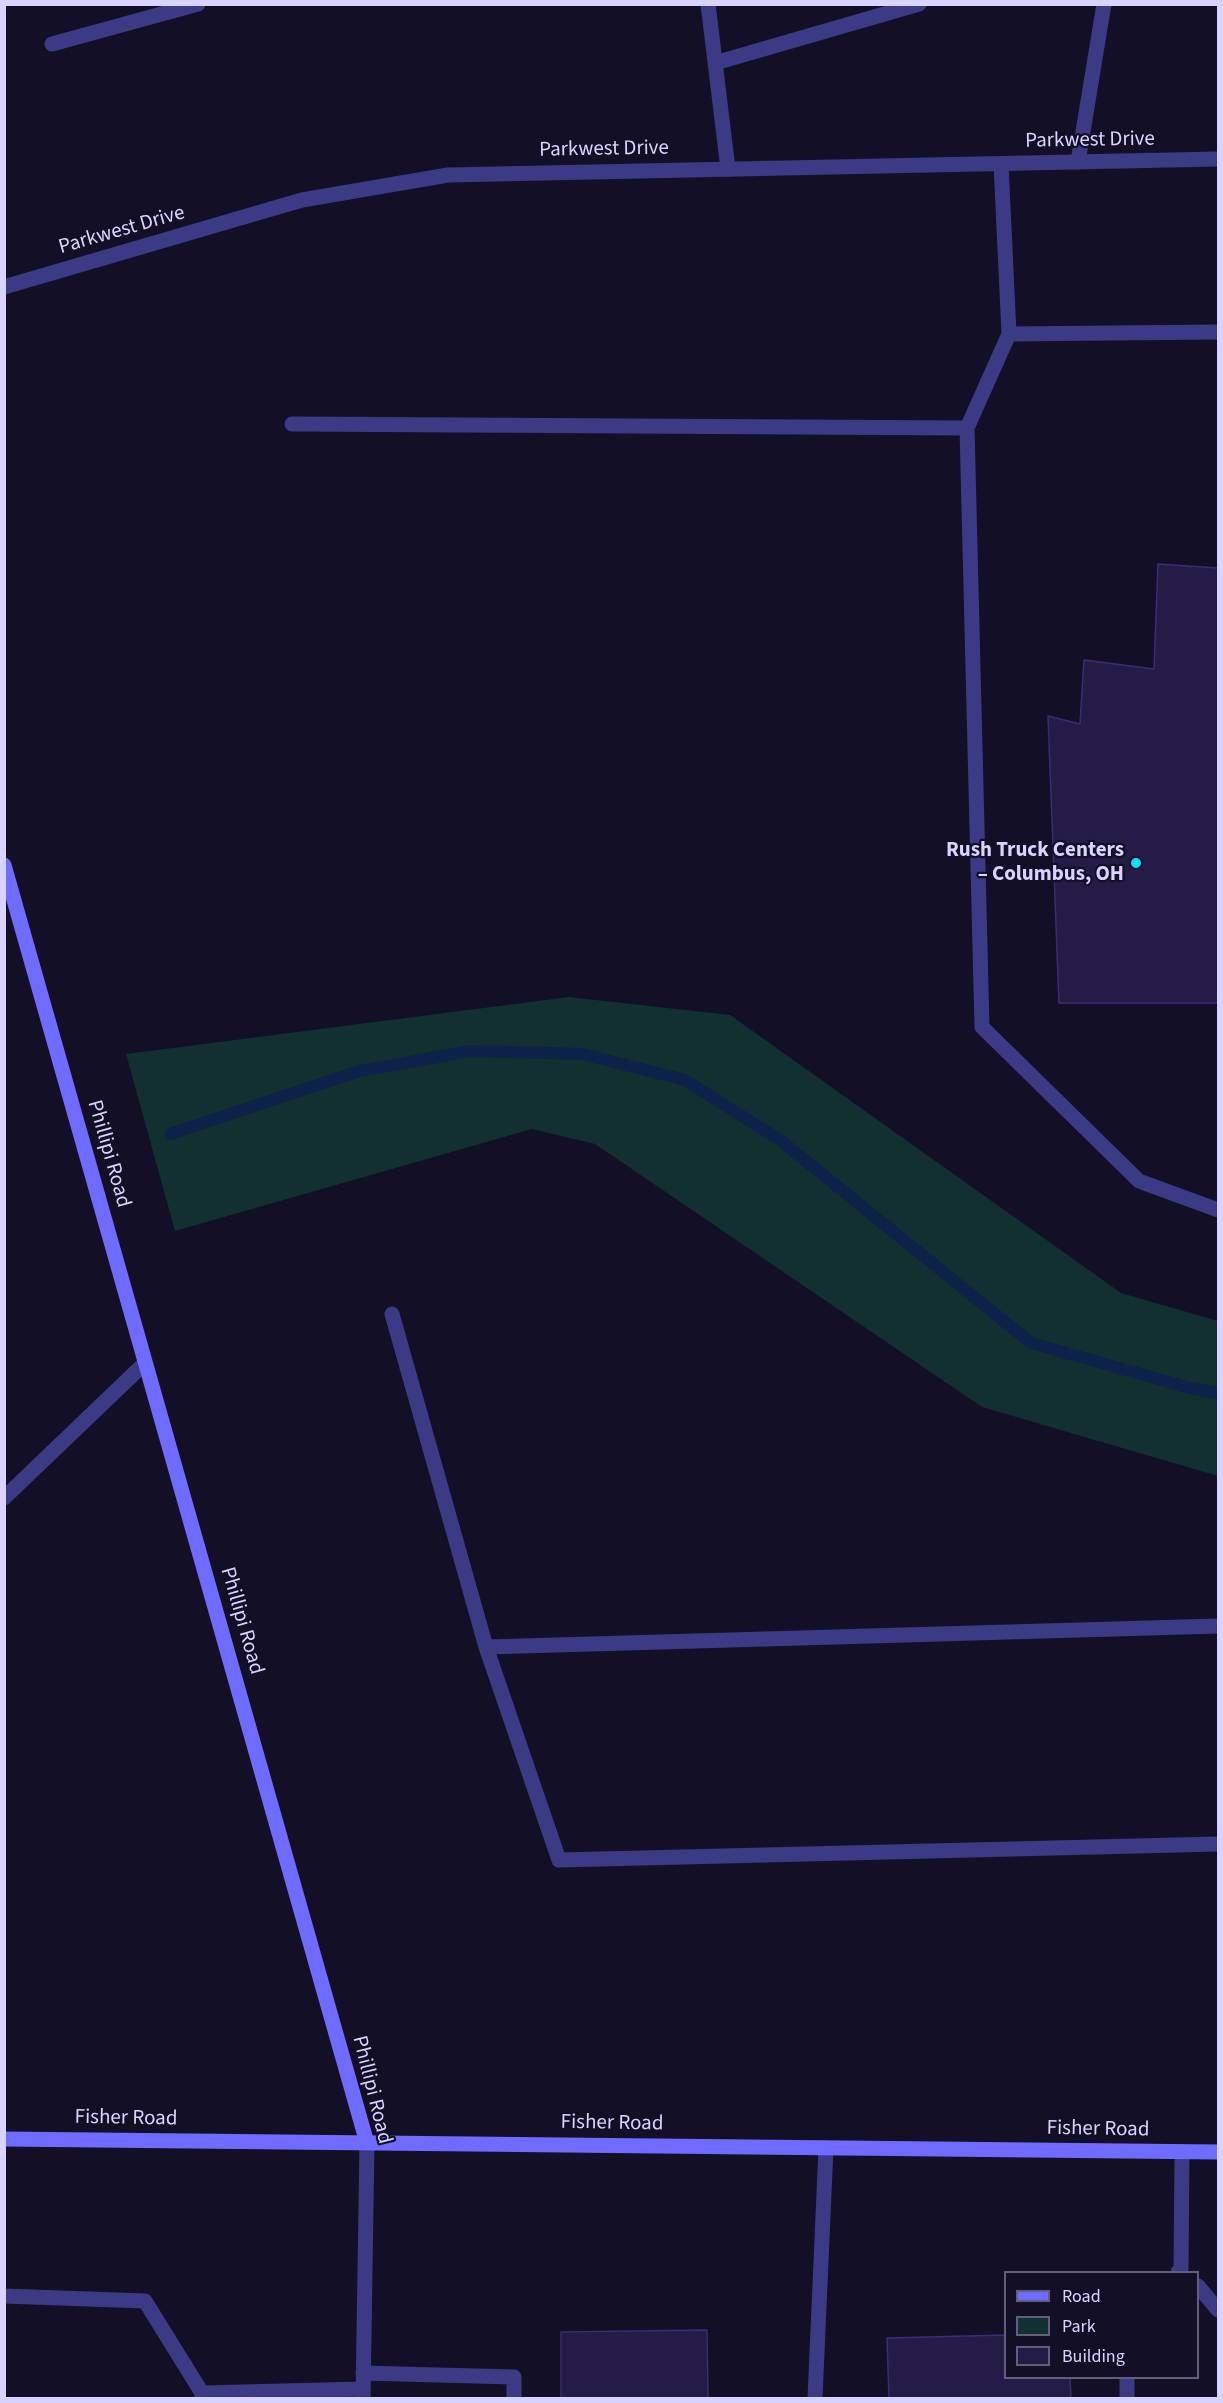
<!DOCTYPE html>
<meta charset="utf-8">
<style>
body{margin:0}
#map{position:relative;width:1223px;height:2403px;overflow:hidden;background:#130f26;font-family:"Source Sans 3",sans-serif}
canvas{display:block}
.frame{position:absolute;inset:0;border:6px solid #d9d4ff;pointer-events:none}
.legend{position:absolute;left:1004px;top:2271px;width:195px;height:108px;box-sizing:border-box;background:#130f26;border:2px solid #625e7d;margin:0;padding:8px 10px;list-style:none;font-size:18px;color:#d9d4ff}
.legend li{display:flex;align-items:center;gap:12px;height:30px}
.legend b{width:30px;border:2px solid #625e7d}
</style>
<div id="map">
<canvas width="1223" height="2403"></canvas>
<div class="frame"></div>
<ul class="legend">
<li><b style="height:8px;background:#6f6bff"></b>Road</li>
<li><b style="height:16px;background:#12302f"></b>Park</li>
<li><b style="height:16px;background:#241b47"></b>Building</li>
</ul>
</div>
<script>
const ctx = document.querySelector('canvas').getContext('2d');
ctx.lineJoin = 'round';
function fillPath(path, color) {
  ctx.fillStyle = color;
  ctx.fill(path, 'evenodd');
}
function trace(path, color, width, dash) {
  ctx.strokeStyle = color;
  ctx.lineWidth = width;
  ctx.lineCap = dash ? 'butt' : 'round';
  ctx.setLineDash(dash || []);
  ctx.stroke(path);
}
function label(font, color, halo, rows, align = 'center') {
  ctx.font = font + ' "Source Sans 3",sans-serif';
  ctx.lineWidth = 4.5;
  ctx.setLineDash([]);
  ctx.textBaseline = 'middle';
  ctx.strokeStyle = halo;
  ctx.fillStyle = color;
  for (const [text, x, y, turn = 0] of rows) {
    ctx.save();
    ctx.translate(x, y);
    ctx.rotate((+turn || 0) * Math.PI / 180);
    ctx.textAlign = isNaN(turn) ? turn : align;
    if (halo) ctx.strokeText(text, 0, 0);
    ctx.fillText(text, 0, 0);
    ctx.restore();
  }
}
fillPath(new Path2D(`
 M569 997 730 1015 1121 1293 1218 1321V1476L982 1407 595 1144 532 1129 175 1231 126 1054Z`), '#12302f');
trace(new Path2D(`
 M170 1134 360 1071 470 1051 583 1054 685 1080 780 1140 1031 1343 1190 1388 1218 1393`), '#0c2248', 12);
const building = new Path2D(`
 M1158 564 1218 568V1003H1059L1048 716 1080 724 1084 660 1154 669Z
 M707 2330 708 2398H561V2332Z
 M1006 2335V2378H1070L1071 2398H889L887 2338Z`);
fillPath(building, '#241b47');
trace(building, '#3b2d73', 1.5);
trace(new Path2D(`
 M708 4 728 169
 M52 44 198 4
 M715 63 919 4
 M1078 162 1104 4
 M1001 164 1009 334 1218 332
 M292 424 967 428 1009 334
 M967 428 982 1027 1139 1181 1218 1210
 M392 1314 486 1647 1218 1626
 M4 1498 145 1363
 M486 1647 559 1860 1218 1844
 M1178 2272 1181 2269 1182 2152
 M1198 2286 1218 2310
 M4 2296 145 2301 202 2393V2398
 M363 2373 514 2377V2398
 M202 2393 363 2389
 M815 2398 826 2148
 M1127 2398V2378`), '#3d3a85', 15);
trace(new Path2D(`
 M4 287 302 200 448 175 1218 159
 M363 2398 367 2143`), '#3d3a85', 15);
trace(new Path2D(`
 M4 865 367 2143
 M4 2139 1218 2152`), '#6f6bff', 15);
for (const [x, y, r, color] of [
 [1136,863,6,"#00e5ff"]
]) {
  const dot = new Path2D();
  dot.arc(x, y, r, 0, 2 * Math.PI);
  ctx.fillStyle = color;
  ctx.fill(dot);
  trace(dot, '#130f26', 2);
}
label('21px', '#d9d4ff', '#130f26', [
 ["Parkwest Drive",1090,141,-1],
 ["Parkwest Drive",604,150,-1],
 ["Parkwest Drive",122,231,-16],
 ["Phillipi Road",108,1154,74],
 ["Phillipi Road",241,1621,74],
 ["Phillipi Road",371,2090,76],
 ["Fisher Road",126,2119,1],
 ["Fisher Road",612,2124,1],
 ["Fisher Road",1098,2130,1]
]);
label('bold 21px', '#d9d4ff', '#130f26', [
 ["Rush Truck Centers",1124,851],
 ["– Columbus, OH",1124,875]
], 'right');
</script>
